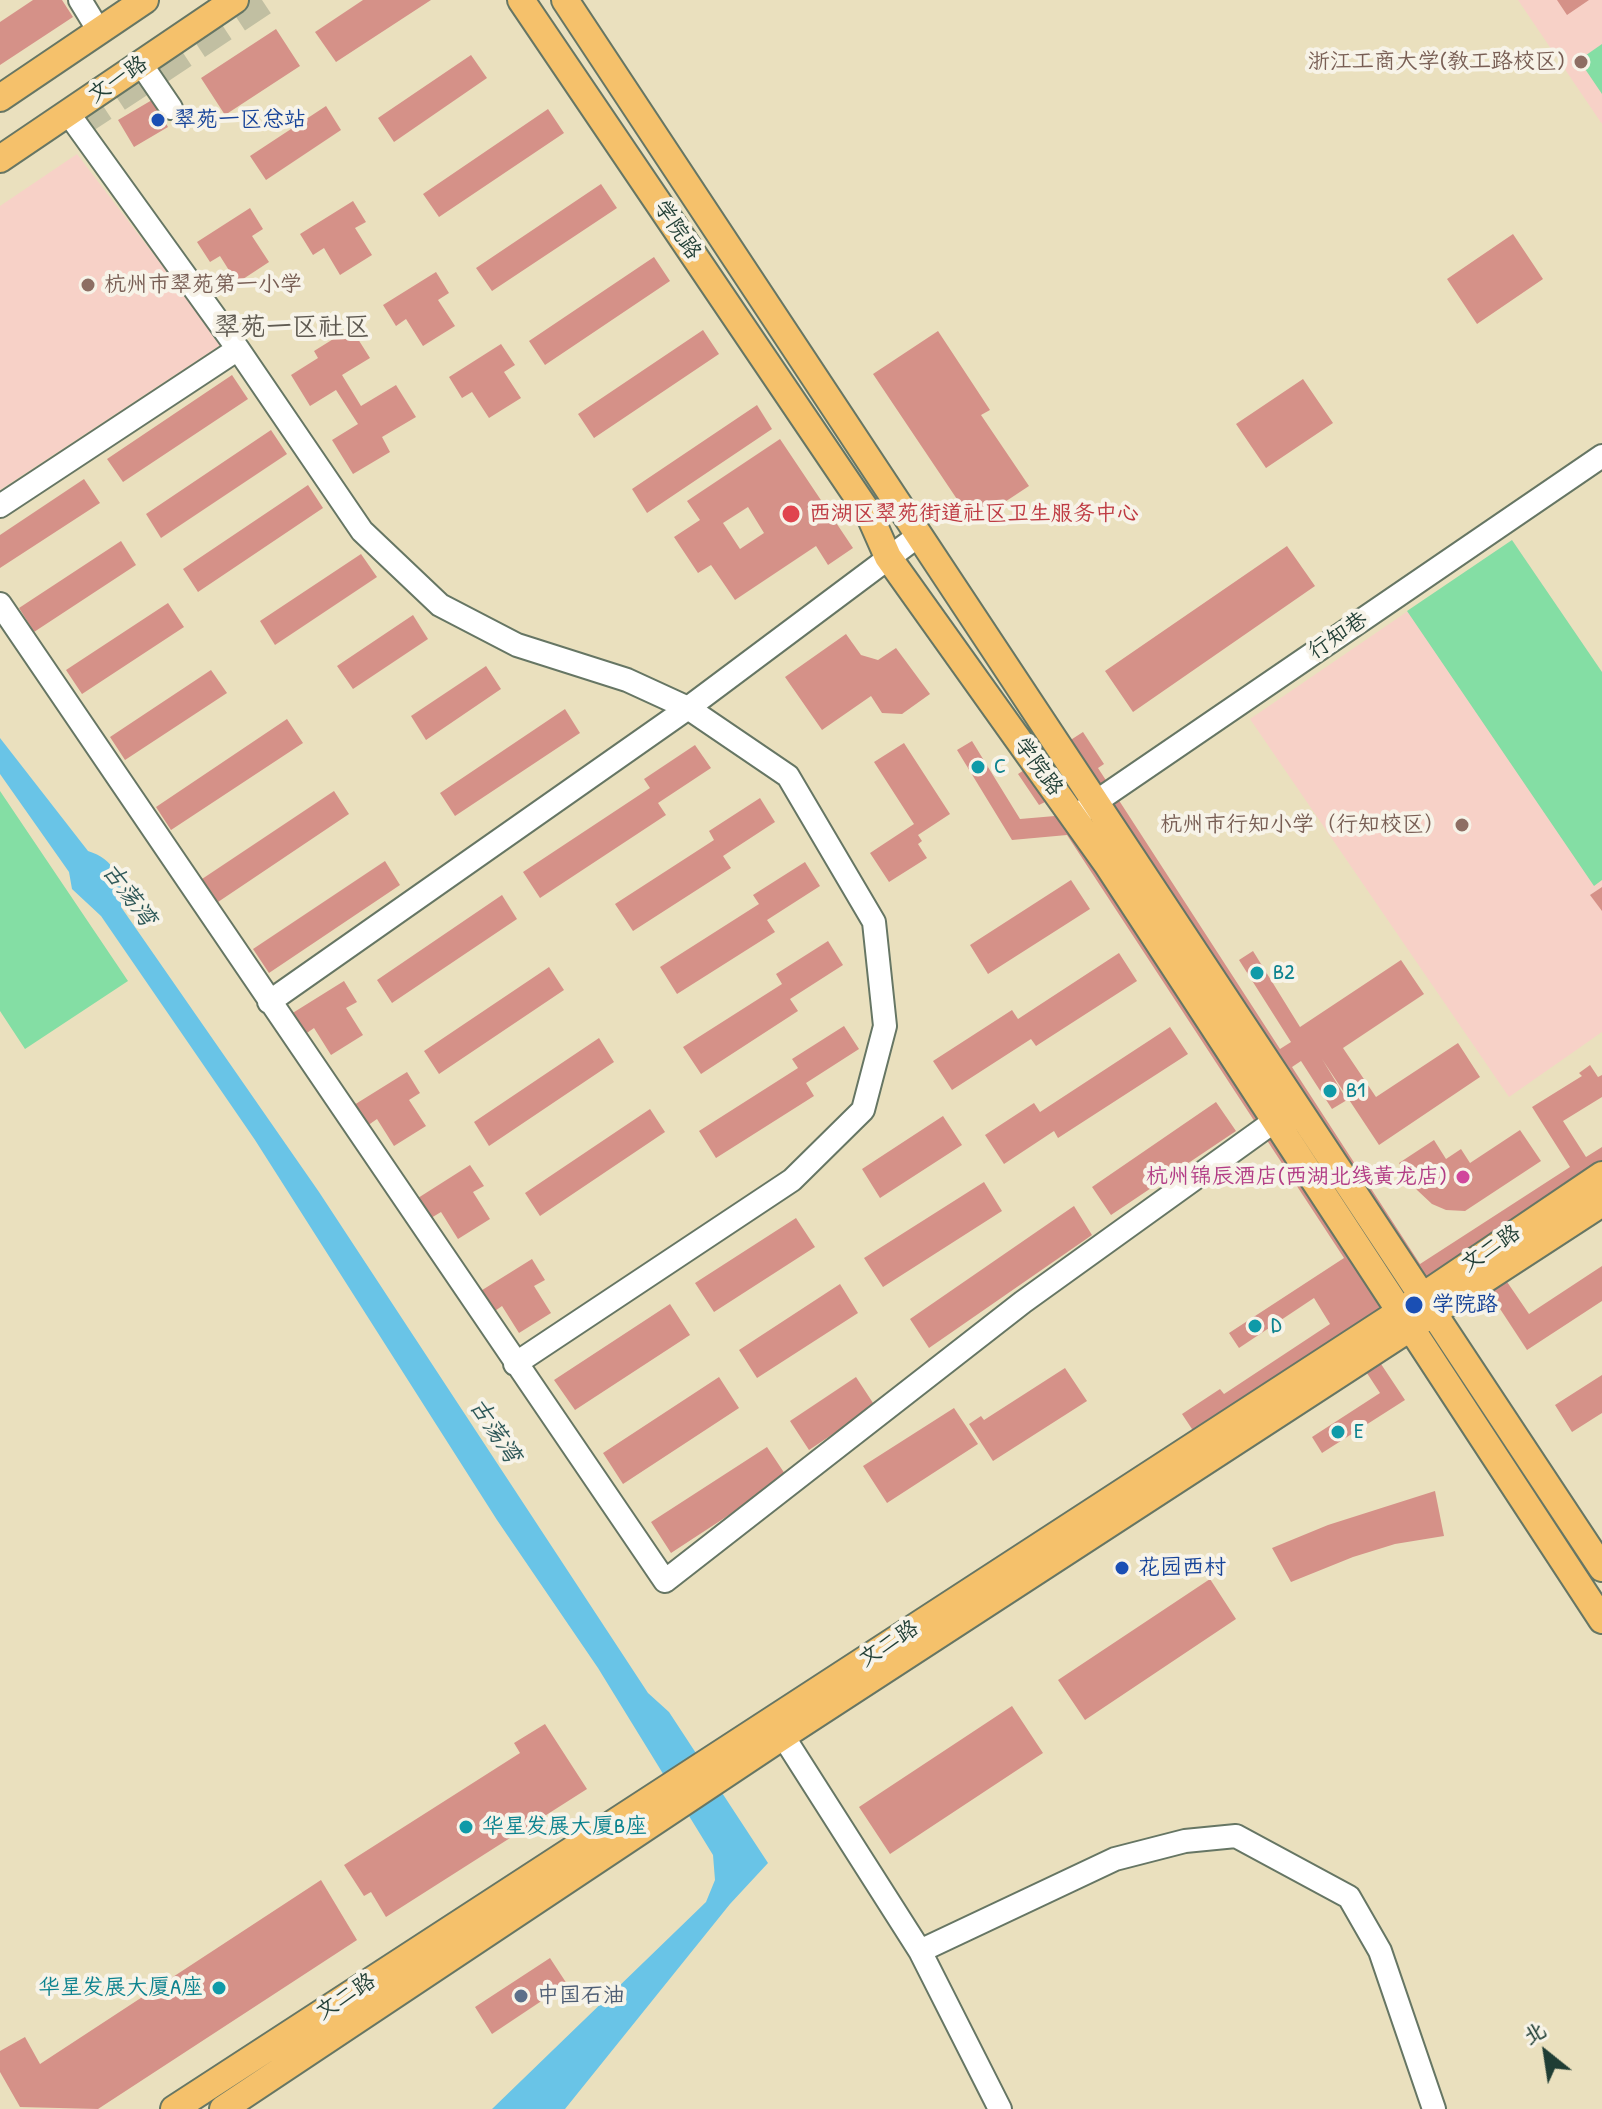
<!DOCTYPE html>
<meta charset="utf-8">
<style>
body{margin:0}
#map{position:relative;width:1602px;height:2109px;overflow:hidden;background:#eae0be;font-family:"Patrick Hand","LXGW WenKai TC",sans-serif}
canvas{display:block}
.north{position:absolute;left:1506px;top:2013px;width:80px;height:80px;-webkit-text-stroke:6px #f7f3e8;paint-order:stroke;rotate:330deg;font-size:22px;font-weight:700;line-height:32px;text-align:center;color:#1f3d34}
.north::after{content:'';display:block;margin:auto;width:28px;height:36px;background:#1f3d34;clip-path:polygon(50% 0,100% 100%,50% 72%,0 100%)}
</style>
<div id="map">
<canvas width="1602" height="2109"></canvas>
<div class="north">北</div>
</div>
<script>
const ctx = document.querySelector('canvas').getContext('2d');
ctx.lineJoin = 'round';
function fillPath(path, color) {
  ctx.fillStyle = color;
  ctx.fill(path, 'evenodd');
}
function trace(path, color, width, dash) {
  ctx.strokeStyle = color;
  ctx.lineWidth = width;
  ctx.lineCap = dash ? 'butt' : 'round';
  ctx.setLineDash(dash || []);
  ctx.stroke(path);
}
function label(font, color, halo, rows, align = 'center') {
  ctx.font = font + ' "Patrick Hand","LXGW WenKai TC",sans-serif';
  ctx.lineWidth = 8;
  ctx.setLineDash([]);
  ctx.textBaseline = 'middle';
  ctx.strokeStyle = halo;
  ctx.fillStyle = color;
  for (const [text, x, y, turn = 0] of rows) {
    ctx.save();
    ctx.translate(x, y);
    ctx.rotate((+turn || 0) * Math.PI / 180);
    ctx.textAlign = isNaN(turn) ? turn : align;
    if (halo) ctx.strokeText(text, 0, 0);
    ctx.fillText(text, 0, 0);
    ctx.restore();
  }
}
fillPath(new Path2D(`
 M1518 0H1602V124Z
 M77 154 222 344 0 490V206Z
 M1512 540 1602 672V1032L1509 1097 1250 719Z`), '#f7d1c7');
fillPath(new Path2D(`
 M1602 44V94L1579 60Z
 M1512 540 1602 672V880L1594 886 1407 611Z
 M0 791 128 981 25 1049 0 1011Z`), '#84dea4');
fillPath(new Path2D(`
 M0 738 88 851C114 859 124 880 121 907L319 1192 648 1693 669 1712 768 1863 730 1904 565 2109H492L706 1902 715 1880 713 1855 598 1668 497 1520 255 1140 101 916 72 889 69 872 0 774Z`), '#69c4e7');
fillPath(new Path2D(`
 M33 0H62L73 17 0 65V22Z
 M363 0H431L336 62 315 32Z
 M1557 0H1589L1567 15Z
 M276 29 300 66 225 115 201 78Z
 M471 55 487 78 394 142 378 118Z
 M152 100 168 127 134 147 118 120Z
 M326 106 341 130 266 180 250 156Z
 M548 109 564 133 439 217 423 194Z
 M601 184 617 208 492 291 476 268Z
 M353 201 366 222 355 228 372 255 340 275 324 248 313 255 300 234Z
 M250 208 263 229 252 236 269 262 237 283 220 256 210 262 197 242Z
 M1513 234 1543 279 1477 324 1447 279Z
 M654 257 670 281 545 365 529 341Z
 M436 272 449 293 438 300 455 326 423 346 406 319 396 326 383 305Z
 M351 328 370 358 342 375 361 406 396 385 416 417 382 437 390 452 353 474 332 440 358 424 336 390 310 406 291 375 318 358 314 351Z
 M703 330 719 354 594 438 578 414Z
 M938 331 990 410 981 415 1029 486 973 523 873 374Z
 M501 344 515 365 504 372 521 398 489 418 472 392 462 398 449 377Z
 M232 375 248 399 123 482 107 459Z
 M1303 379 1333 423 1266 468 1236 424Z
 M757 405 772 429 647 513 632 489Z
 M271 430 287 454 161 538 146 514Z
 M780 439 853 548 828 565 816 546 735 600 711 565 698 573 674 537 700 520 687 501ZM748 507 764 533 740 549 723 523Z
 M84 479 100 503 0 568V535Z
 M308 485 323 508 198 592 183 569Z
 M121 541 136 565 34 632 19 608Z
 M1287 546 1315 586 1133 712 1105 671Z
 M361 554 377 577 275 645 260 621Z
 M168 603 184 627 82 694 66 670Z
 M413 615 428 639 353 689 337 666Z
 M846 634 861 655 878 660 896 648 930 694 902 714 882 713 871 696 822 730 785 677Z
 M486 666 501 689 426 740 411 716Z
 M211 670 227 693 125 760 110 737Z
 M565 709 580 733 455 816 440 793Z
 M287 719 303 743 171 830 156 807Z
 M1083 732 1104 764 1098 768 1280 1049 1291 1042 1239 960 1253 951 1300 1027 1401 960 1424 994 1343 1048 1376 1097 1458 1043 1480 1077 1379 1145 1322 1059 1347 1100 1332 1109 1301 1061 1292 1067 1420 1264 1570 1167 1532 1107 1582 1076 1579 1073 1590 1065 1598 1077 1602 1075V1097L1563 1121 1586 1157 1602 1147V1213L1503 1276 1529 1314 1602 1266V1301L1527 1350 1485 1286 1377 1358 1405 1400 1322 1453 1312 1437 1380 1393 1363 1367 1218 1468 1182 1414 1220 1389 1224 1394 1330 1324 1314 1298 1239 1348 1229 1333 1344 1258 1067 835 1012 840 957 750 972 741 1020 819 1055 816 1045 802 1039 805 1018 774Z
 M904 743 950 814 918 835 922 841 918 844 927 858 889 882 870 853 914 824 874 762Z
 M695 745 711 768 658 803 666 815 540 898 523 872 650 788 644 779Z
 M334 791 349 814 218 902 202 879Z
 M760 798 775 822 723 856 731 868 633 931 615 904 714 840 709 831Z
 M385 861 400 885 269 973 253 949Z
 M805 862 820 886 767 920 775 932 677 994 660 967 759 904 753 895Z
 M1071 880 1090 909 988 974 970 945Z
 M1602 887V911L1590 895Z
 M502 895 517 919 392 1003 377 980Z
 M828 941 843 965 790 999 798 1011 701 1074 683 1047 782 984 776 974Z
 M1119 953 1137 981 1036 1046 1031 1039 952 1090 933 1061 1012 1010 1018 1019Z
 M549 967 564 990 439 1074 424 1051Z
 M344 981 357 1002 346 1008 363 1035 331 1055 314 1028 304 1035 291 1014Z
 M844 1026 859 1049 806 1083 814 1096 716 1158 699 1131 798 1068 792 1059Z
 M1170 1027 1188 1054 1058 1138 1054 1131 1004 1164 985 1135 1034 1103 1040 1112Z
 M599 1038 614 1062 489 1146 474 1122Z
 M407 1072 420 1093 409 1100 426 1126 394 1146 377 1119 367 1126 354 1105Z
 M1216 1102 1236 1131 1111 1215 1092 1187Z
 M650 1109 665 1132 540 1216 525 1193Z
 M943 1116 962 1145 880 1198 862 1169Z
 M1520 1130 1541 1161 1465 1211 1446 1210 1432 1204 1417 1190 1399 1163 1434 1140 1446 1159 1461 1149 1470 1163Z
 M470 1165 484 1186 473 1192 490 1219 458 1239 441 1212 431 1218 418 1198Z
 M984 1182 1002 1211 883 1287 864 1258Z
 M1074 1206 1092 1235 929 1348 910 1319Z
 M796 1218 815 1247 714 1312 695 1283Z
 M532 1259 545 1280 534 1286 551 1313 519 1333 502 1306 492 1313 479 1292Z
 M840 1284 858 1313 757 1378 739 1350Z
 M670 1304 690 1335 575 1410 554 1380Z
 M1065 1368 1087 1401 993 1461 969 1424 981 1416 984 1420Z
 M1602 1375V1413L1572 1432 1555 1405Z
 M719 1377 739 1408 623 1484 603 1453Z
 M856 1377 875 1406 809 1450 790 1421Z
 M954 1408 978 1444 887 1503 863 1466Z
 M767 1447 787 1477 671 1553 651 1522Z
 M1435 1491 1444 1536 1395 1544 1353 1557 1291 1582 1272 1548 1328 1525Z
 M1210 1579 1236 1619 1085 1720 1058 1680Z
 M1012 1706 1043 1753 890 1854 859 1807Z
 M545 1724 587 1789 386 1917 371 1892 364 1896 344 1865 520 1753 514 1743Z
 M321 1880 357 1940 98 2109 20 2107 0 2072V2051L25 2037 40 2064Z
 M550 1958 567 1984 492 2034 475 2007Z`), '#d59188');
trace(new Path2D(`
 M76 123 262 0`), '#c1bfa2', 32, [32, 16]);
const minor = new Path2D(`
 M80 0 99 31
 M141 64 171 108
 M68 113 238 349 362 531 440 605 517 645 627 680 688 708 788 776 874 922 885 1026 863 1110 792 1180 515 1364
 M0 506 238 349
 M0 604 665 1581 1023 1302 1276 1120
 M1081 812 1602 456
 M269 1002 688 708 918 536
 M783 1736 920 1951 1000 2109
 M920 1951 1115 1859 1185 1841 1236 1836 1349 1897 1380 1951 1434 2109`);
const major = new Path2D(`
 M521 0 869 514 888 557 1107 864 1602 1620
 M565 0 1602 1568
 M0 98 145 0
 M0 159 235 0
 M174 2109 1398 1313 1602 1175
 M223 2109 783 1736 1602 1203`);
trace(minor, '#667664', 26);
trace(major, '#667664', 30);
trace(minor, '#fff', 22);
trace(major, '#f5c16b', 26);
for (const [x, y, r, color] of [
 [1581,62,8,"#8d6e63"],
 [158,120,8,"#1a4fb4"],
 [88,285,8,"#8d6e63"],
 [791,514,10,"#e0444e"],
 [978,767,8,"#0f9aa8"],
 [1462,825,8,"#8d6e63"],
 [1257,973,8,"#0f9aa8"],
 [1330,1091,8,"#0f9aa8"],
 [1463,1177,8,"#d1479c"],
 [1414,1305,10,"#1a4fb4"],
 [1255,1326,8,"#0f9aa8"],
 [1338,1432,8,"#0f9aa8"],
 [1122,1568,8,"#1a4fb4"],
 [466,1827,8,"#0f9aa8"],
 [219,1988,8,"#0f9aa8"],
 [521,1996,8,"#5c6f8a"]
]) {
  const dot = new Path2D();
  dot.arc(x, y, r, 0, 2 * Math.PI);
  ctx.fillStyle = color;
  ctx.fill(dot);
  trace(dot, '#f7f3e8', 3);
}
label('22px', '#785e54', '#f7f3e8', [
 ["浙江工商大学(教工路校区)",1565,62],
 ["杭州市翠苑第一小学",104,285,"left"],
 ["杭州市行知小学（行知校区）",1446,825]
], 'right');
label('22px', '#1f3d34', '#f7f3e8', [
 ["文一路",118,80,-34],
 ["学院路",677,230,56],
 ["行知巷",1338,636,-34],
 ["学院路",1038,767,54],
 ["文二路",1491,1249,-34],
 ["文二路",889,1644,-33],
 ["文二路",346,1997,-33]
]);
label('22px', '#164399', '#f7f3e8', [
 ["翠苑一区总站",174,120],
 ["学院路",1432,1305],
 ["花园西村",1138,1568]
], 'left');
label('22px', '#be3a42', '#f7f3e8', [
 ["西湖区翠苑街道社区卫生服务中心",809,514]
], 'left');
label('22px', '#0d838f', '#f7f3e8', [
 ["C",994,767],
 ["B2",1273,973],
 ["B1",1346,1091],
 ["D",1271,1326],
 ["E",1354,1432],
 ["华星发展大厦B座",482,1827],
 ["华星发展大厦A座",203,1988,"right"]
], 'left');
label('22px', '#b23c85', '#f7f3e8', [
 ["杭州锦辰酒店(西湖北线黄龙店)",1447,1177]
], 'right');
label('22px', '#4e5e75', '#f7f3e8', [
 ["中国石油",537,1996]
], 'left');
label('italic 24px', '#2e5858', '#f7f3e8', [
 ["古荡湾",128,895,54],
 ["古荡湾",494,1431,57]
]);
label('26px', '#5f5a51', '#f7f3e8', [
 ["翠苑一区社区",292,328]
]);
</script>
